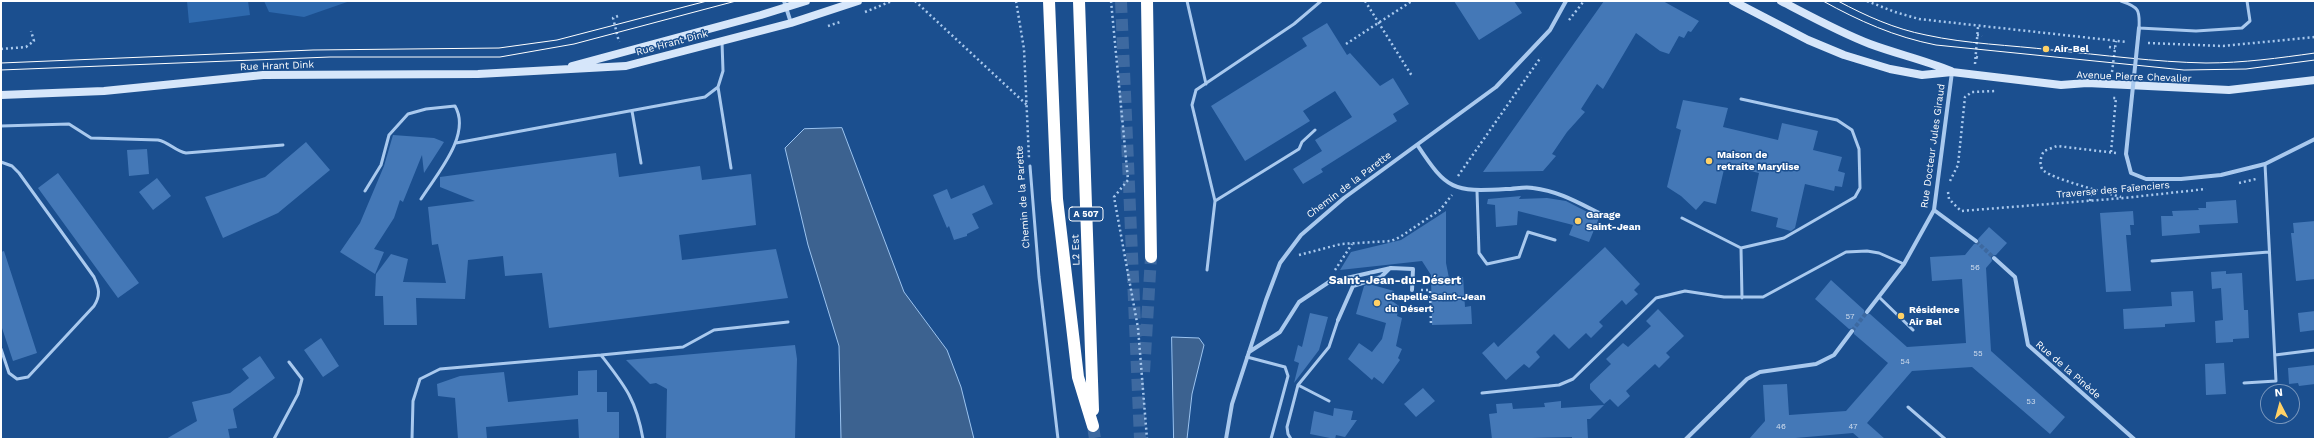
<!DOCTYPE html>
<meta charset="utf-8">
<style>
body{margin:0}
#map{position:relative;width:2316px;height:440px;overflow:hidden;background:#1b4f8f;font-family:"Work Sans",sans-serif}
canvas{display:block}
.frame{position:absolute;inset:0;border:2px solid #fff;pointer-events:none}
.north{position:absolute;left:2260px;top:384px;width:40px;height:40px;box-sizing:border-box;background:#1b4f8f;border:1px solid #7695bc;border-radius:50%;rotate:354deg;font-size:11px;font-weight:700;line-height:16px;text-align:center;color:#fff}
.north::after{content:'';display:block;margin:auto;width:14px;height:18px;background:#ffd166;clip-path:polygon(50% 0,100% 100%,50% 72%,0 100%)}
</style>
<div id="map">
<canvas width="2316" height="440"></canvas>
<div class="frame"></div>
<div class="north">N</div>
</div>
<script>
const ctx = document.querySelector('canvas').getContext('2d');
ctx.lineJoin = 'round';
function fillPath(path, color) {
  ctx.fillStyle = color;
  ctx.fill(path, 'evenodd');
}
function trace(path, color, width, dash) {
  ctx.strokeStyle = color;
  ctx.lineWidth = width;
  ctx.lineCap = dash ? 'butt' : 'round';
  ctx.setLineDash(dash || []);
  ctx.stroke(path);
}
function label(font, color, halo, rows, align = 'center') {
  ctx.font = font + ' "Work Sans",sans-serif';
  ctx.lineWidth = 3;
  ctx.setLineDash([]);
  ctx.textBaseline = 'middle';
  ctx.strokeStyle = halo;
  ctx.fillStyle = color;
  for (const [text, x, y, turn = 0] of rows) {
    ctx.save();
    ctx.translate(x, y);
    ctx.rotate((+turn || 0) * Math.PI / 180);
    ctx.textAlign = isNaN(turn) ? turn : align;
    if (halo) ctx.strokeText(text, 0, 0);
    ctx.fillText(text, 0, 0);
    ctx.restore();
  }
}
fillPath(new Path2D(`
 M187 1H248L250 15 189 23Z
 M264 1H350L304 17 269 12Z`), '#2e69ad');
const water = new Path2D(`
 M842 128 904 292 947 350 961 387 974 439H841L839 346 808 245 785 148 804 129Z
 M1172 337 1199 338 1204 345 1192 394 1187 439H1174Z`);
fillPath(water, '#3c6290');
trace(water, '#9cc4f0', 1);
fillPath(new Path2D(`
 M1454 1H1514L1522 13 1479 40Z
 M1604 1H1663L1699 21 1691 32 1688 31 1684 38 1679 36 1669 54 1660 51 1636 33 1603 89 1597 84 1581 109 1585 112 1567 132 1552 154 1556 156 1543 171 1483 172Z
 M1327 23 1347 55 1350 53 1380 86 1393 78 1409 104 1393 114 1397 121 1321 169 1323 172 1303 184 1293 169 1322 151 1315 140 1352 117 1335 91 1303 111 1310 121 1245 161 1211 106 1307 46 1302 38Z
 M1683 100 1728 108 1723 127 1778 140 1782 123 1818 131 1813 150 1842 157 1838 171 1845 173 1842 187 1835 186 1834 191 1805 184 1795 228 1791 231 1776 227 1778 218 1751 211 1759 173 1725 165 1716 204 1704 201 1696 210 1681 196 1667 187 1681 130 1676 128Z
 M393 135 434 138 444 142 424 173 422 155 403 202 400 200 394 218 374 249 384 252 375 274 340 252 360 223 384 166Z
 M306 142 330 170 278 213 223 238 205 197 265 177Z
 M147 149 149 174 129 176 127 150Z
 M616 153 619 177 700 166 702 180 751 174 756 225 679 235 682 260 776 249 788 298 549 328 542 273 505 276 503 256 468 260 465 299 416 298 417 325H384L383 296H375L376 274 391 254 408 259 403 282 446 283 438 244 432 245 428 207 475 201 440 187V177Z
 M58 173 139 283 118 298 38 188Z
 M157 178 171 196 153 210 139 192Z
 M984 185 993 204 972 214 979 228 967 234V236L954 240 949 226 947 228 933 195 947 189 951 199Z
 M1521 196 1519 199 1547 198 1566 201 1599 218 1589 242 1569 235 1573 225 1518 211 1517 225 1496 227 1495 205 1487 204 1488 199Z
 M2236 200 2238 223 2199 225 2200 233 2162 236 2161 216H2173L2172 211 2199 210 2198 208H2206V202Z
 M1446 211V263L1449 278 1463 277 1465 307 1471 306 1472 324 1432 325 1431 275 1422 261 1340 270 1351 252 1401 240Z
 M2133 211 2134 225H2130L2131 235H2126L2131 291 2106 292 2100 213Z
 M2315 221V279L2296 281 2291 233H2294L2293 223Z
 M1989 227 2007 243 1996 255 1991 256 1992 261 1986 268 1991 351 2065 417 2050 434 1972 367 1912 371 1867 423 1885 439H1860L1853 433 1784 439H1749L1765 421 1763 385 1787 384 1789 415 1846 411 1888 363 1854 334V328L1849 329 1815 299 1831 280 1864 310 1865 314H1870L1907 347 1966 343 1962 279 1932 281 1930 257 1965 255 1974 244 1979 243 1978 239Z
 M1605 247 1640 284 1634 290 1638 294 1626 305 1622 300 1599 322 1603 326 1591 338 1586 333 1569 349 1554 334 1536 352 1540 357 1529 368 1524 364 1506 380 1482 353 1494 342 1498 347Z
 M4 251 37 353 13 361 1 325V252Z
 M2226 271V274L2242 273 2244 310H2248L2249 338 2233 339V342L2216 343 2215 321 2223 320 2221 288 2212 289 2211 272Z
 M1369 284 1394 291 1392 301 1399 306 1397 316 1402 318 1396 346 1402 349 1398 358 1400 360 1383 384 1374 377 1372 380 1348 359 1359 343 1372 352 1382 339 1386 323 1356 314 1364 286Z
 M2193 291 2195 322 2165 324V327L2124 329 2123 309 2172 306 2171 292Z
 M1658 309 1684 336 1666 353 1670 357 1659 368 1655 364 1626 391 1630 396 1618 407 1610 399 1604 404 1590 389V384L1611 364 1606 359 1623 343 1628 347 1651 326 1646 321Z
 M2315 311V330L2300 332 2298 313Z
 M1310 313 1328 317 1319 350 1294 383 1299 363 1294 361 1298 345 1302 347Z
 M321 338 339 366 323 377 304 350Z
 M795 345 797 359 795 439H666L667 389 656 383 650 384 626 360Z
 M260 356 275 378 233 409 237 428 228 429 230 439H166L197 421 192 402 230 393 249 378 242 369Z
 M2224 363 2226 394 2206 395 2205 364Z
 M2315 365V384L2299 386 2298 383 2289 384 2288 368Z
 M597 370V392H607V412H619V439H579L578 419 486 427 487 439H458L455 398 438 396 437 384 460 376 504 372 508 402 578 395V371Z
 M1423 388 1435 401 1416 417 1404 404Z
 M1561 401V408L1604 405 1590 419H1587L1588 439H1572V437L1492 439 1489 414 1497 413 1496 404 1512 403 1513 409 1545 407 1544 403Z
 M1334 408 1353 411 1351 420H1357L1345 437 1336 435 1335 439 1310 434 1314 411 1333 416Z`), '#4478b7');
trace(new Path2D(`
 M1976 241 1994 258
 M1852 331 1867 312`), '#3d69a0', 4, [4, 2]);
trace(new Path2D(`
 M1121 1 1140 439
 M1144 372 1151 257
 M1093 426 1095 439`), '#3d69a0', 12, [12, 6]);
trace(new Path2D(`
 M915 1 1027 105
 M1016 1 1024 49 1029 158
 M1111 1 1128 180 1114 197 1138 328 1147 439
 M1365 1 1412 76
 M1867 1 1895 12 1919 19 2127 42
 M865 12 892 1
 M618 16 613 18 619 42
 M1569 20 1584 1
 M828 26 840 22
 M1977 35 1982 36
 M2148 43 2223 46 2315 37
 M1346 44 1412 1
 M2109 47 2115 48
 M1 49 26 47 34 41 31 31
 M1976 57 1980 58
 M1975 64 1978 27
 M2112 72 2116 41
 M2111 152 2116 98H2113
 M2116 153 2057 146 2044 151C2041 156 2039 163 2042 169 2048 178 2107 193 2121 197
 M1458 176 1541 57
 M1950 181 1958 165 1965 97 1972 92 1996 91
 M2239 183 2256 179
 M1948 192 1949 199 1961 211 2124 198 2206 189
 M2090 201 2092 188
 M1299 255 1341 244 1391 241 1400 237 1440 210 1452 195
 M1335 270 1352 244
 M1421 290H1430L1431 325`), '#a9c9ee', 2.5, [2, 3]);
trace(new Path2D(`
 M1187 1 1206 84
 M2121 1C2139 7 2140 10 2139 28L2196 31 2242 28 2250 21 2247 1
 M718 87 731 168
 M1741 99 1837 120 1852 130 1859 149 1860 188 1855 197 1784 238 1741 248
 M632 111 641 163
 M1 126 69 124 91 138 158 140C169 142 175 151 186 153L283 145
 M456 143 705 97 718 87 723 71 722 42
 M1 162 12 166 19 173 94 277C99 288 101 295 94 306L28 377 17 379 9 373 1 349
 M1030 166 1039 277 1058 439
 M365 191 381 165 389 135 408 114 426 109 455 106C472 135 436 175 421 199
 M1477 191 1479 253 1487 264 1519 257 1528 232 1555 240
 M1215 201 1299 149 1302 142 1315 130
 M1682 218 1741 248 1742 298
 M2152 261 2269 252
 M1207 270 1215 201 1192 105 1196 90 1294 24 1321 1
 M1879 297 1913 330
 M601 355 683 347 714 330 788 322
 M2275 355 2315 350
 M1247 357 1285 367 1288 376 1271 439
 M2244 383 2276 381 2265 164
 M1298 385 1329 401
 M1482 393 1559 385 1573 379 1656 298 1685 291 1724 297H1763L1846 252 1867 251 1879 253 1904 264
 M1908 407 1945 439
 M274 439 298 394 302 379 289 362
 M412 439 413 401 420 379 440 369 601 355C625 386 636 399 643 439
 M1291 439 1288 434 1287 427 1298 385 1329 347 1338 320`), '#a9c9ee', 3);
trace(new Path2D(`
 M784 1 791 23
 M2138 38 2139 28
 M2130 115 2126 154 2131 173 2146 179H2181L2221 175 2265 164 2315 139
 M1418 146C1447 190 1453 192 1506 189 1515 189 1525 186 1533 188 1558 191 1577 202 1599 213
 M1934 210 1976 241
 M1994 258 2015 277 2028 345 2134 439
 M1867 312 1904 264 1934 210 1952 72
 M1338 320 1353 286 1381 277 1390 268
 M1249 352 1280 332 1299 302 1329 282 1391 268 1413 269 1412 290
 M1226 439 1232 404 1266 300 1280 263 1301 235 1344 198 1496 87 1550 30 1566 1
 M1686 439 1747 379 1760 372 1816 364 1834 355 1852 331`), '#a9c9ee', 4);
trace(new Path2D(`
 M1733 1 1808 40 1844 55 1890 69 1922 75 1952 72 2061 85 2087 83 2229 90 2315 80
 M1781 1C1810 16 1839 32 1870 44 1897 54 1924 60 1951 71
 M572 66 761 15 806 1
 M1 95 104 91 263 75 478 74 626 66 791 23 858 1`), '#d6e6fa', 8);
trace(new Path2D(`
 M1049 1 1057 199 1078 377 1093 426
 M1079 1 1093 410
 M1147 1 1151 257`), '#fff', 12);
trace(new Path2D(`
 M1823 1C1859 21 1895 37 1936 45L2184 70 2246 69 2315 60
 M1838 1C1866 16 1895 29 1926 35 1967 44 2010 45 2052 50 2103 55 2155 62 2206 63 2243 63 2279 58 2315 53
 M1 63 313 50 499 48 557 40 707 1
 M1 70 330 57H500L574 44 736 1`), '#fff', 1);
trace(new Path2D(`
 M2130 115 2138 38`), '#a9c9ee', 4);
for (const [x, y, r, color] of [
 [2046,49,4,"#ffd166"],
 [1709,161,4,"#ffd166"],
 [1578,221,4,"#ffd166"],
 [1377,303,4,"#ffd166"],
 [1901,316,4,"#ffd166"]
]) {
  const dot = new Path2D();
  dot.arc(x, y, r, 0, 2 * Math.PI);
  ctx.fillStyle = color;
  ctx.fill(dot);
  trace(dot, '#1b4f8f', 1.5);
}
label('8px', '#d0dded', null, [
 ["56",1975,268],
 ["57",1850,317],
 ["55",1978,354],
 ["54",1905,362],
 ["53",2031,402],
 ["46",1781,427],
 ["47",1853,427]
]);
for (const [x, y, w] of [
 [1086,214,34]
]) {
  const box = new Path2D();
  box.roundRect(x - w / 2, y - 7, w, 14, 3);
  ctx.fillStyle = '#1b4f8f';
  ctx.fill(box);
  trace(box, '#fff', 1);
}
label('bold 9px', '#fff', null, [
 ["A 507",1086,214]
]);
label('10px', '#fff', '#1b4f8f', [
 ["Rue Hrant Dink",672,43,-15],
 ["Rue Hrant Dink",277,66,-2],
 ["Avenue Pierre Chevalier",2134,77,2],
 ["Rue Docteur Jules Giraud",1933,146,-82],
 ["Chemin de la Parette",1349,185,-37],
 ["Traverse des Faïenciers",2113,190,-5],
 ["Chemin de la Parette",1023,197,-94],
 ["L2 Est",1076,250,-92],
 ["Rue de la Pinède",2068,370,41]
]);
label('bold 10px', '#fff', '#1b4f8f', [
 ["Air-Bel",2054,49],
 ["Maison de",1717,155],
 ["retraite Marylise",1717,167],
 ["Garage",1586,215],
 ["Saint-Jean",1586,227],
 ["Chapelle Saint-Jean",1385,297],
 ["du Désert",1385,309],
 ["Résidence",1909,310],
 ["Air Bel",1909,322]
], 'left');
label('bold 12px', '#fff', '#1b4f8f', [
 ["Saint-Jean-du-Désert",1395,280]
]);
</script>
